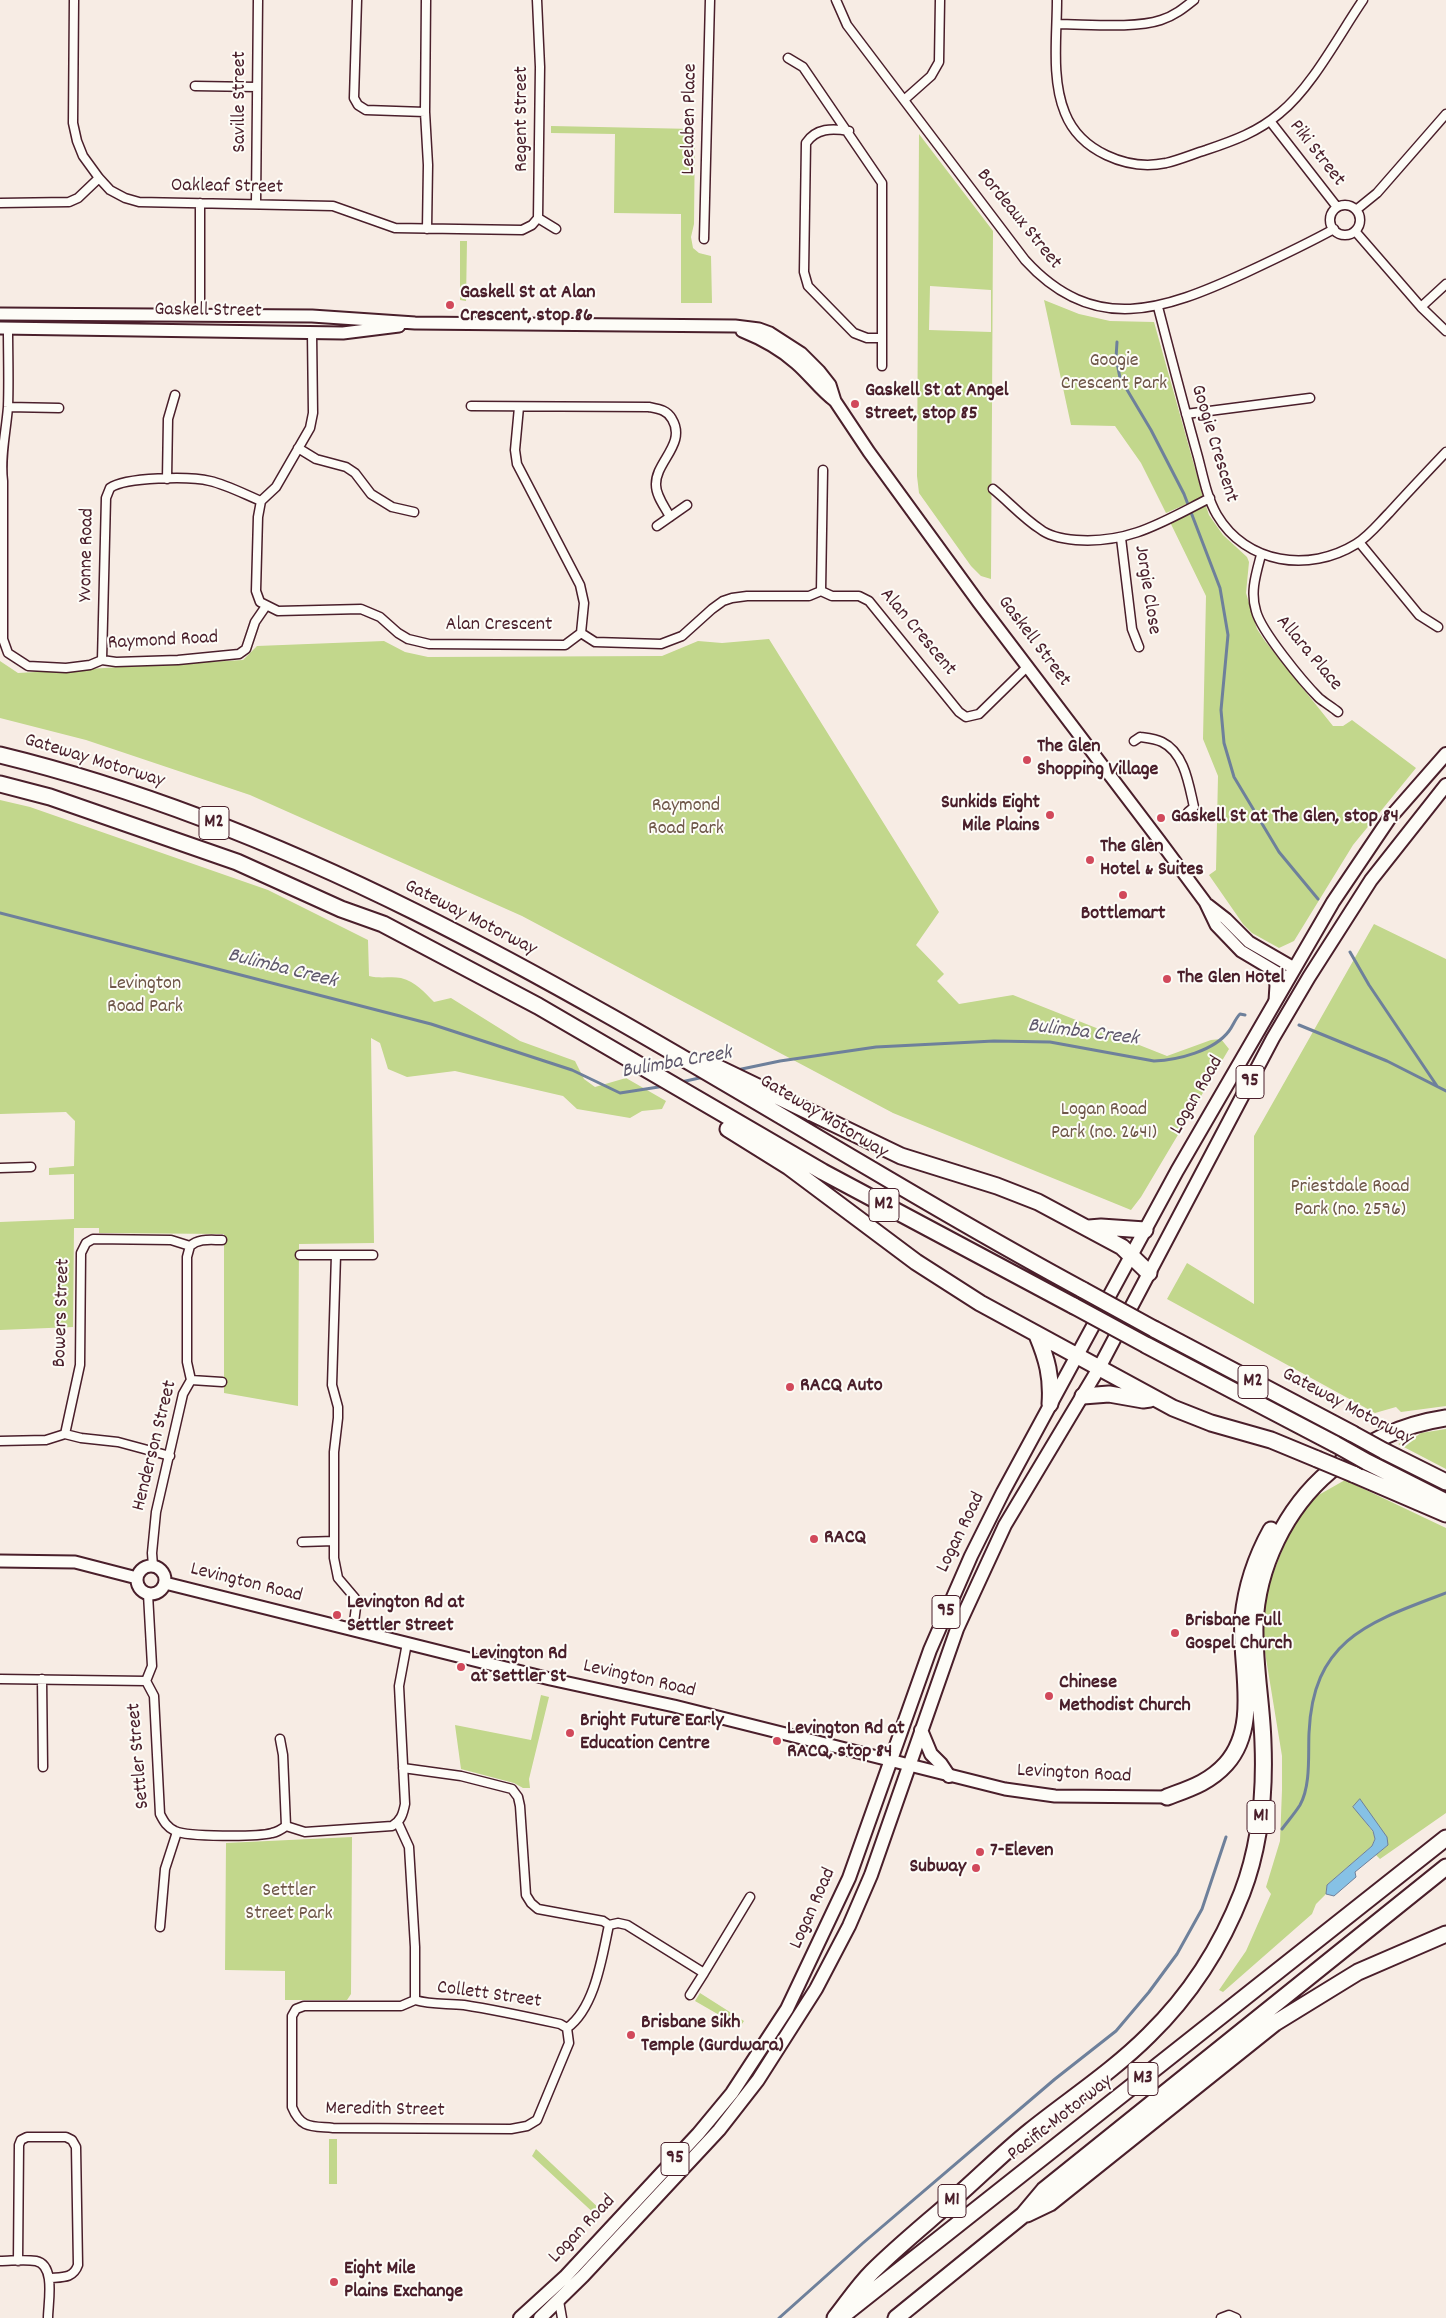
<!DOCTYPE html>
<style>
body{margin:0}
canvas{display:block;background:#f7ece4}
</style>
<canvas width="1446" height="2318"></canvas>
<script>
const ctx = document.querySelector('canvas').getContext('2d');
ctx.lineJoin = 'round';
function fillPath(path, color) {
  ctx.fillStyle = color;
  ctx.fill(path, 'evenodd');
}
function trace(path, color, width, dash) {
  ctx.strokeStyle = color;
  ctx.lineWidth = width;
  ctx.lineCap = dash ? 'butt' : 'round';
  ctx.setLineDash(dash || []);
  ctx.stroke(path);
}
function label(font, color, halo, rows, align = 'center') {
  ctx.font = font + ' Dekko,sans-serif';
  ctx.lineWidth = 4;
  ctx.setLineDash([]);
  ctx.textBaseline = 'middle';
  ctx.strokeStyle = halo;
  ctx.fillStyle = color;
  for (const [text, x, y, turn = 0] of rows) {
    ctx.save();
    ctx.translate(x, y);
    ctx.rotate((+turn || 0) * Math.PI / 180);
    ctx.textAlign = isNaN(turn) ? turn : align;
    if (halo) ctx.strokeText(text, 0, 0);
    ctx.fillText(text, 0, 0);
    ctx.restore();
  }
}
fillPath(new Path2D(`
 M551 126 695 129 694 224 691 237 693 248 699 253 711 256 712 303H681V214L614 213 615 134 551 133Z
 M919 134 993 231 991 579 981 576 971 566 919 493 917 476ZM930 286 991 290V332L929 330Z
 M460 241H467L466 301 460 300Z
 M1044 300 1079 314 1110 321 1154 322 1203 497 1166 513 1141 463 1115 426 1071 425Z
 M1205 503 1209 515 1223 535 1247 557 1249 562 1246 593 1257 629 1265 641 1333 726H1343L1352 720 1416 768 1353 845 1294 941 1279 948 1252 933 1243 924 1209 875 1216 870 1218 776 1203 739 1206 596 1170 522Z
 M769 639 939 912 916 945 944 974 937 981 959 1004 1013 995 1167 1056 1211 1040 1221 1039 1229 1049 1141 1197 1131 1210 893 1113 522 916 250 795 86 740 0 718V661L18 673 243 660 257 646 384 641 405 652 428 657 662 656 698 641 722 643Z
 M0 800 30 807 268 890 368 940 369 976C381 979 391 976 401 978 416 982 424 992 434 1002L451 998 520 1041 575 1061 584 1079 595 1087 626 1078 666 1101 662 1109 642 1111 630 1118 577 1109 563 1096 455 1071 407 1077 388 1069 380 1043 371 1038 374 1243 299 1244 298 1406 224 1393V1234L99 1233V1228H74L73 1327 0 1330V1222L74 1219V1174L49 1175V1168L74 1166 75 1121 66 1112 0 1114Z
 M1374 924 1446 959V1406L1401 1412 1396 1407 1375 1413 1167 1299 1187 1263 1254 1304V1136Z
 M1446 1429V1469L1398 1444 1414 1438 1421 1433Z
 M1345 1480 1446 1528V1813L1380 1859 1376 1855 1388 1845 1354 1807 1373 1832 1375 1838 1372 1846 1327 1885 1326 1894 1316 1904 1312 1914 1223 1992 1219 1990 1246 1951 1271 1894 1266 1887 1280 1841 1282 1790V1756L1263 1640V1609L1269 1584 1292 1525 1308 1501Z
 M541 1695 549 1697 529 1779 530 1788H523L514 1783 461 1769 455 1725 531 1740Z
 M352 1837 351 1994 347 2000H285V1971L225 1970 226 1843Z
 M700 1993 744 2021 740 2027 695 2001Z
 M329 2139H337V2184H329Z
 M536 2149 603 2212 598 2217 532 2156Z`), '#c2d78c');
const water = new Path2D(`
 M1360 1799 1387 1837 1388 1845 1355 1872 1356 1877 1334 1896 1326 1894 1327 1885 1372 1846 1375 1839 1373 1831 1353 1807Z`);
fillPath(water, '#86c1e5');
trace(water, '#6e809b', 1);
trace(new Path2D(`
 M1117 342 1116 358 1120 378 1151 430 1184 494 1220 588 1228 635 1221 710 1224 743 1234 777 1279 852 1318 899
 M0 913 431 1024 572 1070 620 1093 665 1086
 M1350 952 1369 985 1437 1086
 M1299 1025 1387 1061 1446 1091
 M737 1070 780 1061 876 1047 994 1041 1050 1042 1154 1061C1178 1060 1214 1051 1229 1031 1233 1026 1235 1019 1240 1014L1245 1015
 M681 1082 704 1077
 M1282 1829C1288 1821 1295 1813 1300 1805 1311 1785 1308 1755 1309 1733 1313 1639 1369 1622 1446 1593
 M779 2318 863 2243 1055 2079 1116 2031 1149 1992 1177 1954 1202 1909 1226 1837`), '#6e809b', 3);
const street = new Path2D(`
 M74 0 73 123 77 141 83 156 99 178 110 190 125 198 139 202 333 206 395 228 522 230 532 225 538 218
 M357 0 354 98 358 105 366 110 425 112
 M426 0 425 112 428 165 427 229
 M537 0 540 67 538 218 556 229
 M836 0 847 25 1025 260C1094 336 1164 310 1245 273 1275 259 1305 245 1334 229
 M1057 0C1057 36 1051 79 1065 113 1080 151 1127 171 1166 163 1179 160 1193 154 1206 150 1233 141 1258 132 1280 113 1312 87 1339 35 1363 0
 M1057 24C1087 24 1134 29 1161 20 1174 16 1184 8 1194 0
 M788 58 803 67 882 183V366
 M195 86 257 87
 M904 100 931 76 939 62 940 0
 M1270 121 1337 207
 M849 131C832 128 816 128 806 143L804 272 808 286 854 333 867 338H882
 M0 203 69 202 78 198 99 178
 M256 204 258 0
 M1330 220a15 15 0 1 1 30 0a15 15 0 1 1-30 0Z
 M1356 210 1377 193 1446 114
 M1355 231 1421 307 1446 331
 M704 239 710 0
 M1158 307C1171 357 1184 407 1198 457 1203 476 1207 498 1217 515 1246 564 1309 573 1356 544 1369 536 1379 523 1389 513 1408 492 1427 472 1446 452
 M1421 307 1446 284
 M200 315V203
 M8 328C8 355 9 381 8 407 6 432 0 457 3 481V639L8 653 28 666 66 668 90 665 102 660 116 662 178 660 239 654 246 649 255 622 266 606
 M312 333 313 413 310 428 276 487 261 501 258 517 256 591 260 602 278 611 361 609 380 617 398 633 408 639 429 644 565 645 581 633 595 642 661 644 682 636 712 609 723 601 732 598 747 596H809L821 591 832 596H859L869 601 959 712 966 717 979 714 1027 667
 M471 406 649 407C659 409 667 410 672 419 687 444 655 462 656 485 656 496 665 507 670 517
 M8 407 59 408
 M519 407 515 450 517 464 580 585 584 603 581 633
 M1186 414 1310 398
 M298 448 316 459 346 467 355 473 371 494 392 507 414 512
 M167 479 168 419 175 395
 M993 489C1009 502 1023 518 1040 529 1050 537 1064 539 1076 540 1130 544 1164 521 1210 498
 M657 526 687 505
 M1121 538 1132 629 1139 647
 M1359 542 1419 615 1438 627
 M1261 555C1256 574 1250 592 1256 611 1261 631 1303 682 1319 698 1325 703 1332 707 1338 712
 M821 591 823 470
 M102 660 106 498 110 488C125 477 190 476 210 481 227 485 244 494 261 501
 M1134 741 1140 737C1147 738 1156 739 1162 742 1185 753 1189 786 1194 807L1188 812
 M0 1168 31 1167
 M300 1255H373
 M336 1255 332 1385 338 1407V1418L334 1452V1558L338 1578 355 1598 356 1607 353 1630
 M191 1380 222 1382
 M65 1434 80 1365 81 1253 86 1243 93 1239 171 1240 190 1246C199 1238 210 1240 222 1240
 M0 1441 46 1440 65 1434 81 1438 118 1442 170 1456
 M302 1542 334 1541
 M153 1566 152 1553 156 1512 183 1394 191 1380 187 1362V1257L190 1246
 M148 1594 152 1666 146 1681 154 1696 160 1814C164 1822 167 1827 175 1831 188 1837 257 1837 272 1833 277 1832 282 1829 286 1826L305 1832 392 1826C401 1821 403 1814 405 1804L399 1686 407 1643
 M0 1679 146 1681
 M42 1679 43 1767
 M280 1739 283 1755 286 1826
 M403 1768 461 1776 512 1789 518 1797 520 1806 526 1895 531 1903 538 1909 603 1921 609 1925 618 1923 627 1925 704 1973 750 1897
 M398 1823 409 1847 415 1947V2000C432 2005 447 2003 464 2005 496 2010 528 2017 560 2024L567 2028 569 2043 537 2120 527 2126 511 2129 333 2128C312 2126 301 2129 292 2107V2016L296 2009 304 2006H401L415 2000
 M160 1927 165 1869 177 1832
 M690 1995 704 1973
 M567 2028C595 2008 602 1957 609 1925
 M0 2261C11 2261 24 2259 36 2261 56 2265 48 2303 48 2318
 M18 2261 19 2145 21 2140 27 2137H66L72 2140 76 2147 78 2265C73 2279 62 2277 49 2278
 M559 2301 562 2318
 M1221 2318 1229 2315 1236 2318`);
const secondary = new Path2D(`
 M0 314 312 316 415 323 735 326 759 329 770 333 801 353 819 371 830 385 835 401 869 452 979 603 1159 840 1205 902 1216 925 1241 951 1288 979
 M0 328 343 333 399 326
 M742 331C762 339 780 349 796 363 810 375 820 390 835 401
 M1208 905 1226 919 1249 942 1294 968
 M1272 970 1276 985 1275 1001
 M0 1561 75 1562 137 1578
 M137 1580a14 14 0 1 1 28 0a14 14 0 1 1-28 0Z
 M165 1583 550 1679 674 1706 1005 1789 1055 1796 1167 1797`);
const primary = new Path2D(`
 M921 1730 931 1754 941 1764 949 1776
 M520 2318 565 2277 698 2134 732 2093 787 2009 849 1878 930 1650 971 1556 1003 1492 1177 1171 1333 902 1389 819 1446 754
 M540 2318 583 2276 719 2130 758 2080 816 1989 849 1926 871 1875 957 1629 1005 1525 1099 1368 1273 1038 1309 977 1371 880 1446 785`);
const highway = new Path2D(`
 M0 755C396 851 730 1099 1083 1290
 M0 784 50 797 237 862 341 909 383 924 538 1006 823 1172 1074 1306
 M704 1061 901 1156 997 1186 1038 1202 1122 1247 1149 1273
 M728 1129 789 1167 916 1262 980 1303 1173 1408 1211 1423 1271 1440 1317 1459
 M1089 1228 1101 1227 1145 1230
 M1154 1329 1353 1434
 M1037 1335C1047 1359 1052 1377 1050 1404
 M1146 1345 1335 1444
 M1083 1396 1109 1394 1143 1400 1150 1399
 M1384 1451 1446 1482
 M1367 1462 1446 1502
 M1353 1474 1446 1514
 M1167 1797C1188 1789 1209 1783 1226 1764 1261 1725 1239 1664 1243 1617 1246 1587 1256 1557 1271 1530
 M1027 2214 1050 2203 1275 2023 1358 1972 1446 1934
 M847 2312 1446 1838
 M835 2318C847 2303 858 2286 872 2272 898 2246 928 2222 955 2198 980 2176 1004 2152 1030 2131 1070 2099 1113 2071 1149 2035 1190 1995 1221 1947 1242 1893 1260 1846 1265 1793 1263 1743 1262 1704 1254 1665 1255 1625 1257 1567 1286 1508 1330 1471 1366 1442 1400 1425 1446 1418
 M896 2318 1023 2215 1044 2190 1446 1867`);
trace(street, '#4a1f2b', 11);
trace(secondary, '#4a1f2b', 15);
trace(primary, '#4a1f2b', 16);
trace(highway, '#4a1f2b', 19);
trace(street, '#fdfcf7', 8);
trace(secondary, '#fdfcf7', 11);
trace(primary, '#fdfcf7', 12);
trace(highway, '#fdfcf7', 15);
const highwayBridge = new Path2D(`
 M1083 1290 1154 1329
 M1074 1306 1146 1345
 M1353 1434 1384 1451
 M1335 1444 1367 1462
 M1317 1459 1353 1474`);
trace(highwayBridge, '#4a1f2b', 19, []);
trace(highwayBridge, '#fdfcf7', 15);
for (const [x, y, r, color] of [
 [450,305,5,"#d1495b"],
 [855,404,5,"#d1495b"],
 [1027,760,5,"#d1495b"],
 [1050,815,5,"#d1495b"],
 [1161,818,5,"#d1495b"],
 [1090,860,5,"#d1495b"],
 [1123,895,5,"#d1495b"],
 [1167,979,5,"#d1495b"],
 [790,1387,5,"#d1495b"],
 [814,1539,5,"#d1495b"],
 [337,1615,5,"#d1495b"],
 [1175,1633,5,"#d1495b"],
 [461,1667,5,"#d1495b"],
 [1049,1696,5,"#d1495b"],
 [570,1733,5,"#d1495b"],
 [777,1741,5,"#d1495b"],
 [980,1852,5,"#d1495b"],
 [976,1868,5,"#d1495b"],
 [631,2035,5,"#d1495b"],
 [334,2282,5,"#d1495b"]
]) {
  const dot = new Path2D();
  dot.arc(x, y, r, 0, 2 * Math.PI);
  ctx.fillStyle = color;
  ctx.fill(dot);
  trace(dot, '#fdfcf7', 2);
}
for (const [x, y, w] of [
 [214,823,30],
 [1250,1082,28],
 [884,1205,30],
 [1253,1382,30],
 [946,1612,28],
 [1261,1817,28],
 [1143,2079,30],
 [675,2159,28],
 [952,2201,28]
]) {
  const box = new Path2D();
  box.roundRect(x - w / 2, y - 16.5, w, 33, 4);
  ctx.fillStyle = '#fdfcf7';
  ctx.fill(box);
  trace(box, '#4a1f2b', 1);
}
label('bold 19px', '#4a1f2b', null, [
 ["M2",214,823],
 ["95",1250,1082],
 ["M2",884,1205],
 ["M2",1253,1382],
 ["95",946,1612],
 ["M1",1261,1817],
 ["M3",1143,2079],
 ["95",675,2159],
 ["M1",952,2201]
]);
label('20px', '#4a1f2b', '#fdfcf7', [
 ["Saville Street",241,102,-90],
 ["Regent Street",523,119,-90],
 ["Leelaben Place",691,119,-89],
 ["Piki Street",1316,154,52],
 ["Oakleaf Street",227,188,1],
 ["Bordeaux Street",1018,220,51],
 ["Gaskell Street",208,312,1],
 ["Googie Crescent",1213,444,73],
 ["Yvonne Road",88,555,-89],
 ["Jorgie Close",1146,590,81],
 ["Alan Crescent",499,626],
 ["Alan Crescent",917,633,50],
 ["Raymond Road",163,642,-3],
 ["Gaskell Street",1033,642,53],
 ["Allara Place",1308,654,50],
 ["Gateway Motorway",94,762,17],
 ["Gateway Motorway",470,919,27],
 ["Logan Road",1198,1096,-60],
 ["Gateway Motorway",823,1118,31],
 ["Bowers Street",63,1313,-88],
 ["Gateway Motorway",1347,1408,28],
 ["Henderson Street",156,1446,-76],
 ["Logan Road",962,1533,-64],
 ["Levington Road",246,1584,14],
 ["Levington Road",639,1680,13],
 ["Settler Street",140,1756,-95],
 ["Levington Road",1074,1775,3],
 ["Logan Road",814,1909,-66],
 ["Collett Street",489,1996,8],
 ["Meredith Street",385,2111,1],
 ["Pacific Motorway",1061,2119,-38],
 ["Logan Road",583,2230,-46]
]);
label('bold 20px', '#4a1f2b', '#fdfcf7', [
 ["Gaskell St at Alan",460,294],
 ["Crescent, stop 86",460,317],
 ["Gaskell St at Angel",865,392],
 ["Street, stop 85",865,415],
 ["The Glen",1037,748],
 ["Shopping Village",1037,771],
 ["Sunkids Eight",1040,804,"right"],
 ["Mile Plains",1040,827,"right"],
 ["Gaskell St at The Glen, stop 84",1171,818],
 ["The Glen",1100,848],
 ["Hotel & Suites",1100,871],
 ["Bottlemart",1123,915,"center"],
 ["The Glen Hotel",1177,979],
 ["RACQ Auto",800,1387],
 ["RACQ",824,1539],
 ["Levington Rd at",347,1604],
 ["Settler Street",347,1627],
 ["Brisbane Full",1185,1622],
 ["Gospel Church",1185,1645],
 ["Levington Rd",471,1655],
 ["at Settler St",471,1678],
 ["Chinese",1059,1684],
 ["Methodist Church",1059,1707],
 ["Bright Future Early",580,1722],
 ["Education Centre",580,1745],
 ["Levington Rd at",787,1730],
 ["RACQ, stop 84",787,1753],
 ["7-Eleven",990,1852],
 ["Subway",966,1868,"right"],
 ["Brisbane Sikh",641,2024],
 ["Temple (Gurdwara)",641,2047],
 ["Eight Mile",344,2270],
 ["Plains Exchange",344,2293]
], 'left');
label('20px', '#6e5648', '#fdfcf7', [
 ["Googie",1114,362],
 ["Crescent Park",1114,385],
 ["Raymond",686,807],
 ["Road Park",686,830],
 ["Levington",145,985],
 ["Road Park",145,1008],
 ["Logan Road",1104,1111],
 ["Park (no. 2641)",1104,1134],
 ["Priestdale Road",1350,1188],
 ["Park (no. 2596)",1350,1211],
 ["Settler",289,1892],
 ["Street Park",289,1915]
]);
label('italic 21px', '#5f586c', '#fdfcf7', [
 ["Bulimba Creek",282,970,14],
 ["Bulimba Creek",1083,1034,7],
 ["Bulimba Creek",677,1064,-10]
]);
</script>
